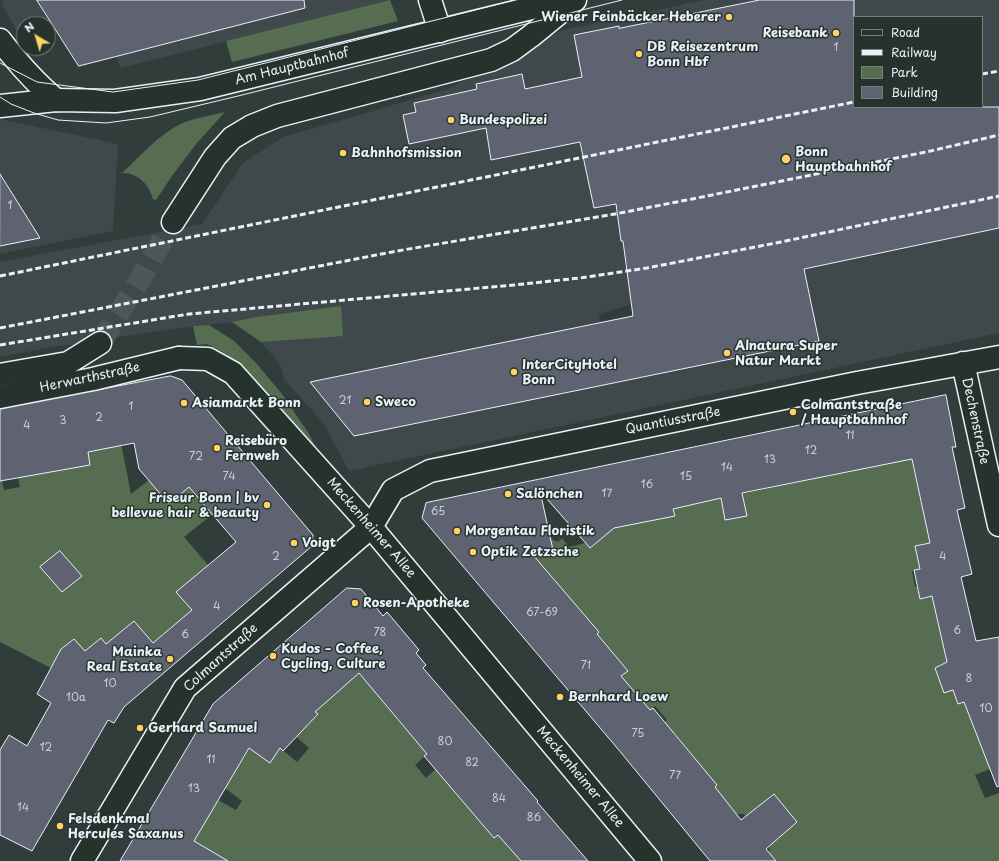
<!DOCTYPE html>
<meta charset="utf-8">
<style>
body{margin:0}
#map{position:relative;width:999px;height:861px;overflow:hidden;background:#313d3b;font-family:"Playpen Sans",sans-serif}
canvas{display:block}
.legend{position:absolute;left:853px;top:16px;width:130px;height:92px;box-sizing:border-box;background:#26332d;border:1px solid #747f7e;margin:0;padding:5px 7px;list-style:none;font-size:12px;color:#e8f1f8}
.legend li{display:flex;align-items:center;gap:8px;height:20px}
.legend b{width:20px;border:1px solid #747f7e}
.north{position:absolute;left:16px;top:16px;width:40px;height:40px;box-sizing:border-box;background:#26332d;border:1px solid #747f7e;border-radius:50%;rotate:322deg;font-size:11px;font-weight:700;line-height:16px;text-align:center;color:#e8f1f8}
.north::after{content:'';display:block;margin:auto;width:14px;height:18px;background:#ffd166;clip-path:polygon(50% 0,100% 100%,50% 72%,0 100%)}
</style>
<div id="map">
<canvas width="999" height="861"></canvas>
<ul class="legend">
<li><b style="height:5px;background:#26332d"></b>Road</li>
<li><b style="height:5px;background:#e8f1f8"></b>Railway</li>
<li><b style="height:11px;background:#576d52"></b>Park</li>
<li><b style="height:11px;background:#5f6371"></b>Building</li>
</ul>
<div class="north">N</div>
</div>
<script>
const ctx = document.querySelector('canvas').getContext('2d');
ctx.lineJoin = 'round';
function fillPath(path, color) {
  ctx.fillStyle = color;
  ctx.fill(path, 'evenodd');
}
function trace(path, color, width, dash) {
  ctx.strokeStyle = color;
  ctx.lineWidth = width;
  ctx.lineCap = dash ? 'butt' : 'round';
  ctx.setLineDash(dash || []);
  ctx.stroke(path);
}
function label(font, color, halo, rows, align = 'center') {
  ctx.font = font + ' "Playpen Sans",sans-serif';
  ctx.lineWidth = 3;
  ctx.setLineDash([]);
  ctx.textBaseline = 'middle';
  ctx.strokeStyle = halo;
  ctx.fillStyle = color;
  for (const [text, x, y, turn = 0] of rows) {
    ctx.save();
    ctx.translate(x, y);
    ctx.rotate((+turn || 0) * Math.PI / 180);
    ctx.textAlign = isNaN(turn) ? turn : align;
    if (halo) ctx.strokeText(text, 0, 0);
    ctx.fillText(text, 0, 0);
    ctx.restore();
  }
}
fillPath(new Path2D(`
 M4 0H390L120 68 101 10 47 24H24V30L17 32 1 2Z
 M704 0H999V333L349 471 324 424 284 379 280 364 261 342 232 322 172 329 47 348 0 357V262L202 224 243 163 283 137 448 89 563 30ZM854 17H982V107H854ZM803 281 621 318 600 322 599 314 632 304Z
 M0 119 118 144 113 231 0 254Z`), '#3f484b');
fillPath(new Path2D(`
 M390 0 398 21 232 62 226 41Z
 M225 112 196 144 172 176 156 200 153 199C149 184 138 173 122 173 142 155 162 130 188 121 200 117 213 115 225 112Z
 M341 306 343 336 261 342 232 322 257 317Z
 M209 325 234 341 256 363 282 394 309 434 326 468 237 364 221 351 207 344 197 345 193 326Z
 M121 443 131 494 149 480 169 504 189 486 213 514 184 537 208 565 177 592 192 610 153 643 134 621 117 635 113 652 101 638 85 652 73 639 61 649 51 668 0 642V471L4 490 20 487 18 477 88 452 107 448ZM60 551 82 576 62 592 40 567Z
 M911 456 924 516 945 539 915 546 920 569 912 571 915 587H917L920 599 934 595 938 622 947 662 935 668 944 692 953 690 970 700 995 767 975 775 985 798 999 793V861H776L769 853 770 845 797 822 774 794 746 817 744 814H736L715 787 717 785 676 735 662 724 667 720 655 706 650 710 621 676 628 671 592 638 599 632 532 554 540 535 558 542 562 538 569 547 586 543 590 548 601 538 595 531 636 524 635 520 648 521 675 516 673 508 721 498 725 520 746 516 742 494 875 466Z
 M368 665 401 686 382 701 403 726 414 707 430 751 415 765 426 778 439 766 452 789 494 838 500 833 523 861H210L194 841 218 800 236 810 242 801 225 788 250 748 270 763 280 748 297 762 309 748 276 719 288 709 307 726 318 714 299 696 358 674Z`), '#576d52');
const building = new Path2D(`
 M37 0H304L305 8 79 66Z
 M760 0H854V107H999V228L804 269 819 341 354 436 310 382 633 316 623 241H621L616 204 594 208 580 142 491 160 486 128 409 144 403 115 416 112 414 103 477 89 476 84 522 74 525 89 582 77 574 35 619 26V28Z
 M0 174 40 238 0 246Z
 M171 376 182 380 313 535 312 546 124 707 114 723 108 720 32 851 0 835V750L9 735 27 746 51 703 37 694 61 649 74 639 85 651 101 638 106 644 134 621 153 643 192 610 176 592 236 542 189 487 169 504 139 469 134 443 88 452 90 465 0 481V409Z
 M946 395 956 447H952L965 508 957 510 972 574 961 577 976 641 999 637V786L997 787 964 702 958 704 953 690 944 693 935 668 947 662 932 596 920 599 914 570 920 569 915 546 930 543 912 459 742 493 747 516 725 520 721 498 673 509 675 516 614 528 590 548 540 491 553 550 533 555 599 632 597 634 628 671 621 676 650 710 653 708 717 785 715 787 741 820 774 794 797 822 766 849 776 861H710L618 749 422 518 426 503Z
 M60 551 82 576 62 592 40 567Z
 M347 588 361 589 383 616 387 612 419 650 416 653 426 665 423 668 538 801 537 802 588 861H521L498 835 494 838 424 756 427 754 359 673 315 712 318 714 283 751 280 748 270 763 249 748 194 841 228 861H120L213 704Z`);
fillPath(building, '#5f6371');
trace(building, '#e8f1f8', 1);
trace(new Path2D(`
 M100 343 139 281 173 222`), '#4c5857', 22, [22, 11]);
const pedestrian = new Path2D(`
 M430 0 440 31
 M0 397 93 379 179 358`);
const minor = new Path2D(`
 M0 40C17 62 34 82 56 100
 M173 222 215 157 232 138 252 126 277 116 491 60 512 50 531 36 575 0
 M179 358 208 359 233 373 371 527 650 861
 M963 363 999 525
 M0 375 68 363 100 343
 M82 861 185 688 371 527 393 490 430 471 857 383 999 357`);
const tertiary = new Path2D(`
 M0 106 56 100 115 101 200 89 564 0`);
trace(pedestrian, '#e8f1f8', 25);
trace(minor, '#e8f1f8', 25);
trace(tertiary, '#e8f1f8', 25);
trace(pedestrian, '#26332d', 22);
trace(minor, '#26332d', 22);
trace(tertiary, '#26332d', 22);
trace(new Path2D(`
 M0 63 37 82 113 92 198 80 515 0
 M0 97 11 104 34 113 58 120 106 123 150 117 238 96 622 0`), '#e8f1f8', 1);
trace(new Path2D(`
 M982 74 999 71
 M0 276 854 102
 M0 328 397 251 615 214 692 199 926 152 999 135
 M0 345 189 314 514 285 580 278 647 268 781 242 999 196`), '#e8f1f8', 3, [6, 3]);
for (const [x, y, r, color] of [
 [729,17,4,"#ffd166"],
 [836,33,4,"#ffd166"],
 [639,54,4,"#ffd166"],
 [451,120,4,"#ffd166"],
 [343,153,4,"#ffd166"],
 [786,159,5,"#ffd166"],
 [727,353,4,"#ffd166"],
 [514,372,4,"#ffd166"],
 [367,402,4,"#ffd166"],
 [184,403,4,"#ffd166"],
 [793,412,4,"#ffd166"],
 [217,448,4,"#ffd166"],
 [508,494,4,"#ffd166"],
 [267,505,4,"#ffd166"],
 [457,531,4,"#ffd166"],
 [294,543,4,"#ffd166"],
 [473,552,4,"#ffd166"],
 [355,603,4,"#ffd166"],
 [273,656,4,"#ffd166"],
 [170,659,4,"#ffd166"],
 [560,697,4,"#ffd166"],
 [140,728,4,"#ffd166"],
 [60,826,4,"#ffd166"]
]) {
  const dot = new Path2D();
  dot.arc(x, y, r, 0, 2 * Math.PI);
  ctx.fillStyle = color;
  ctx.fill(dot);
  trace(dot, '#26332d', 1.5);
}
label('11px', '#c6ced6', null, [
 ["1",836,48],
 ["1",10,206],
 ["21",345,401],
 ["1",131,407],
 ["2",99,418],
 ["3",63,421],
 ["4",27,426],
 ["11",850,436],
 ["12",811,451],
 ["72",196,457],
 ["13",770,460],
 ["14",727,468],
 ["74",229,477],
 ["15",686,477],
 ["16",647,485],
 ["17",607,494],
 ["65",438,512],
 ["2",276,557],
 ["4",943,557],
 ["4",217,607],
 ["67-69",542,613],
 ["6",957,631],
 ["78",380,633],
 ["6",185,635],
 ["71",586,666],
 ["8",969,679],
 ["10",110,684],
 ["10a",76,698],
 ["10",986,709],
 ["75",638,734],
 ["80",445,742],
 ["12",46,748],
 ["11",211,760],
 ["82",472,763],
 ["77",675,776],
 ["13",194,789],
 ["84",499,799],
 ["14",23,808],
 ["86",534,818]
]);
label('bold 13px', '#e8f1f8', '#26332d', [
 ["Wiener Feinbäcker Heberer",721,17,"right"],
 ["Reisebank",828,33,"right"],
 ["DB Reisezentrum",647,47],
 ["Bonn Hbf",647,62],
 ["Bundespolizei",459,120],
 ["Bonn",795,152],
 ["Hauptbahnhof",795,167],
 ["Bahnhofsmission",351,153],
 ["Alnatura Super",735,346],
 ["Natur Markt",735,361],
 ["InterCityHotel",522,365],
 ["Bonn",522,380],
 ["Sweco",375,402],
 ["Asiamarkt Bonn",192,403],
 ["Colmantstraße",801,405],
 ["/ Hauptbahnhof",801,420],
 ["Reisebüro",225,441],
 ["Fernweh",225,456],
 ["Salönchen",516,494],
 ["Friseur Bonn | bv",259,498,"right"],
 ["bellevue hair & beauty",259,513,"right"],
 ["Morgentau Floristik",465,531],
 ["Voigt",302,543],
 ["Optik Zetzsche",481,552],
 ["Rosen-Apotheke",363,603],
 ["Kudos – Coffee,",281,649],
 ["Cycling, Culture",281,664],
 ["Mainka",162,652,"right"],
 ["Real Estate",162,667,"right"],
 ["Bernhard Loew",568,697],
 ["Gerhard Samuel",148,728],
 ["Felsdenkmal",68,819],
 ["Hercules Saxanus",68,834]
], 'left');
label('13px', '#e8f1f8', '#26332d', [
 ["Am Hauptbahnhof",292,67,-14],
 ["Herwarthstraße",90,378,-12],
 ["Quantiusstraße",673,421,-11],
 ["Dechenstraße",975,421,78],
 ["Meckenheimer Allee",371,528,49],
 ["Colmantstraße",221,658,-42],
 ["Meckenheimer Allee",580,777,50]
]);
</script>
